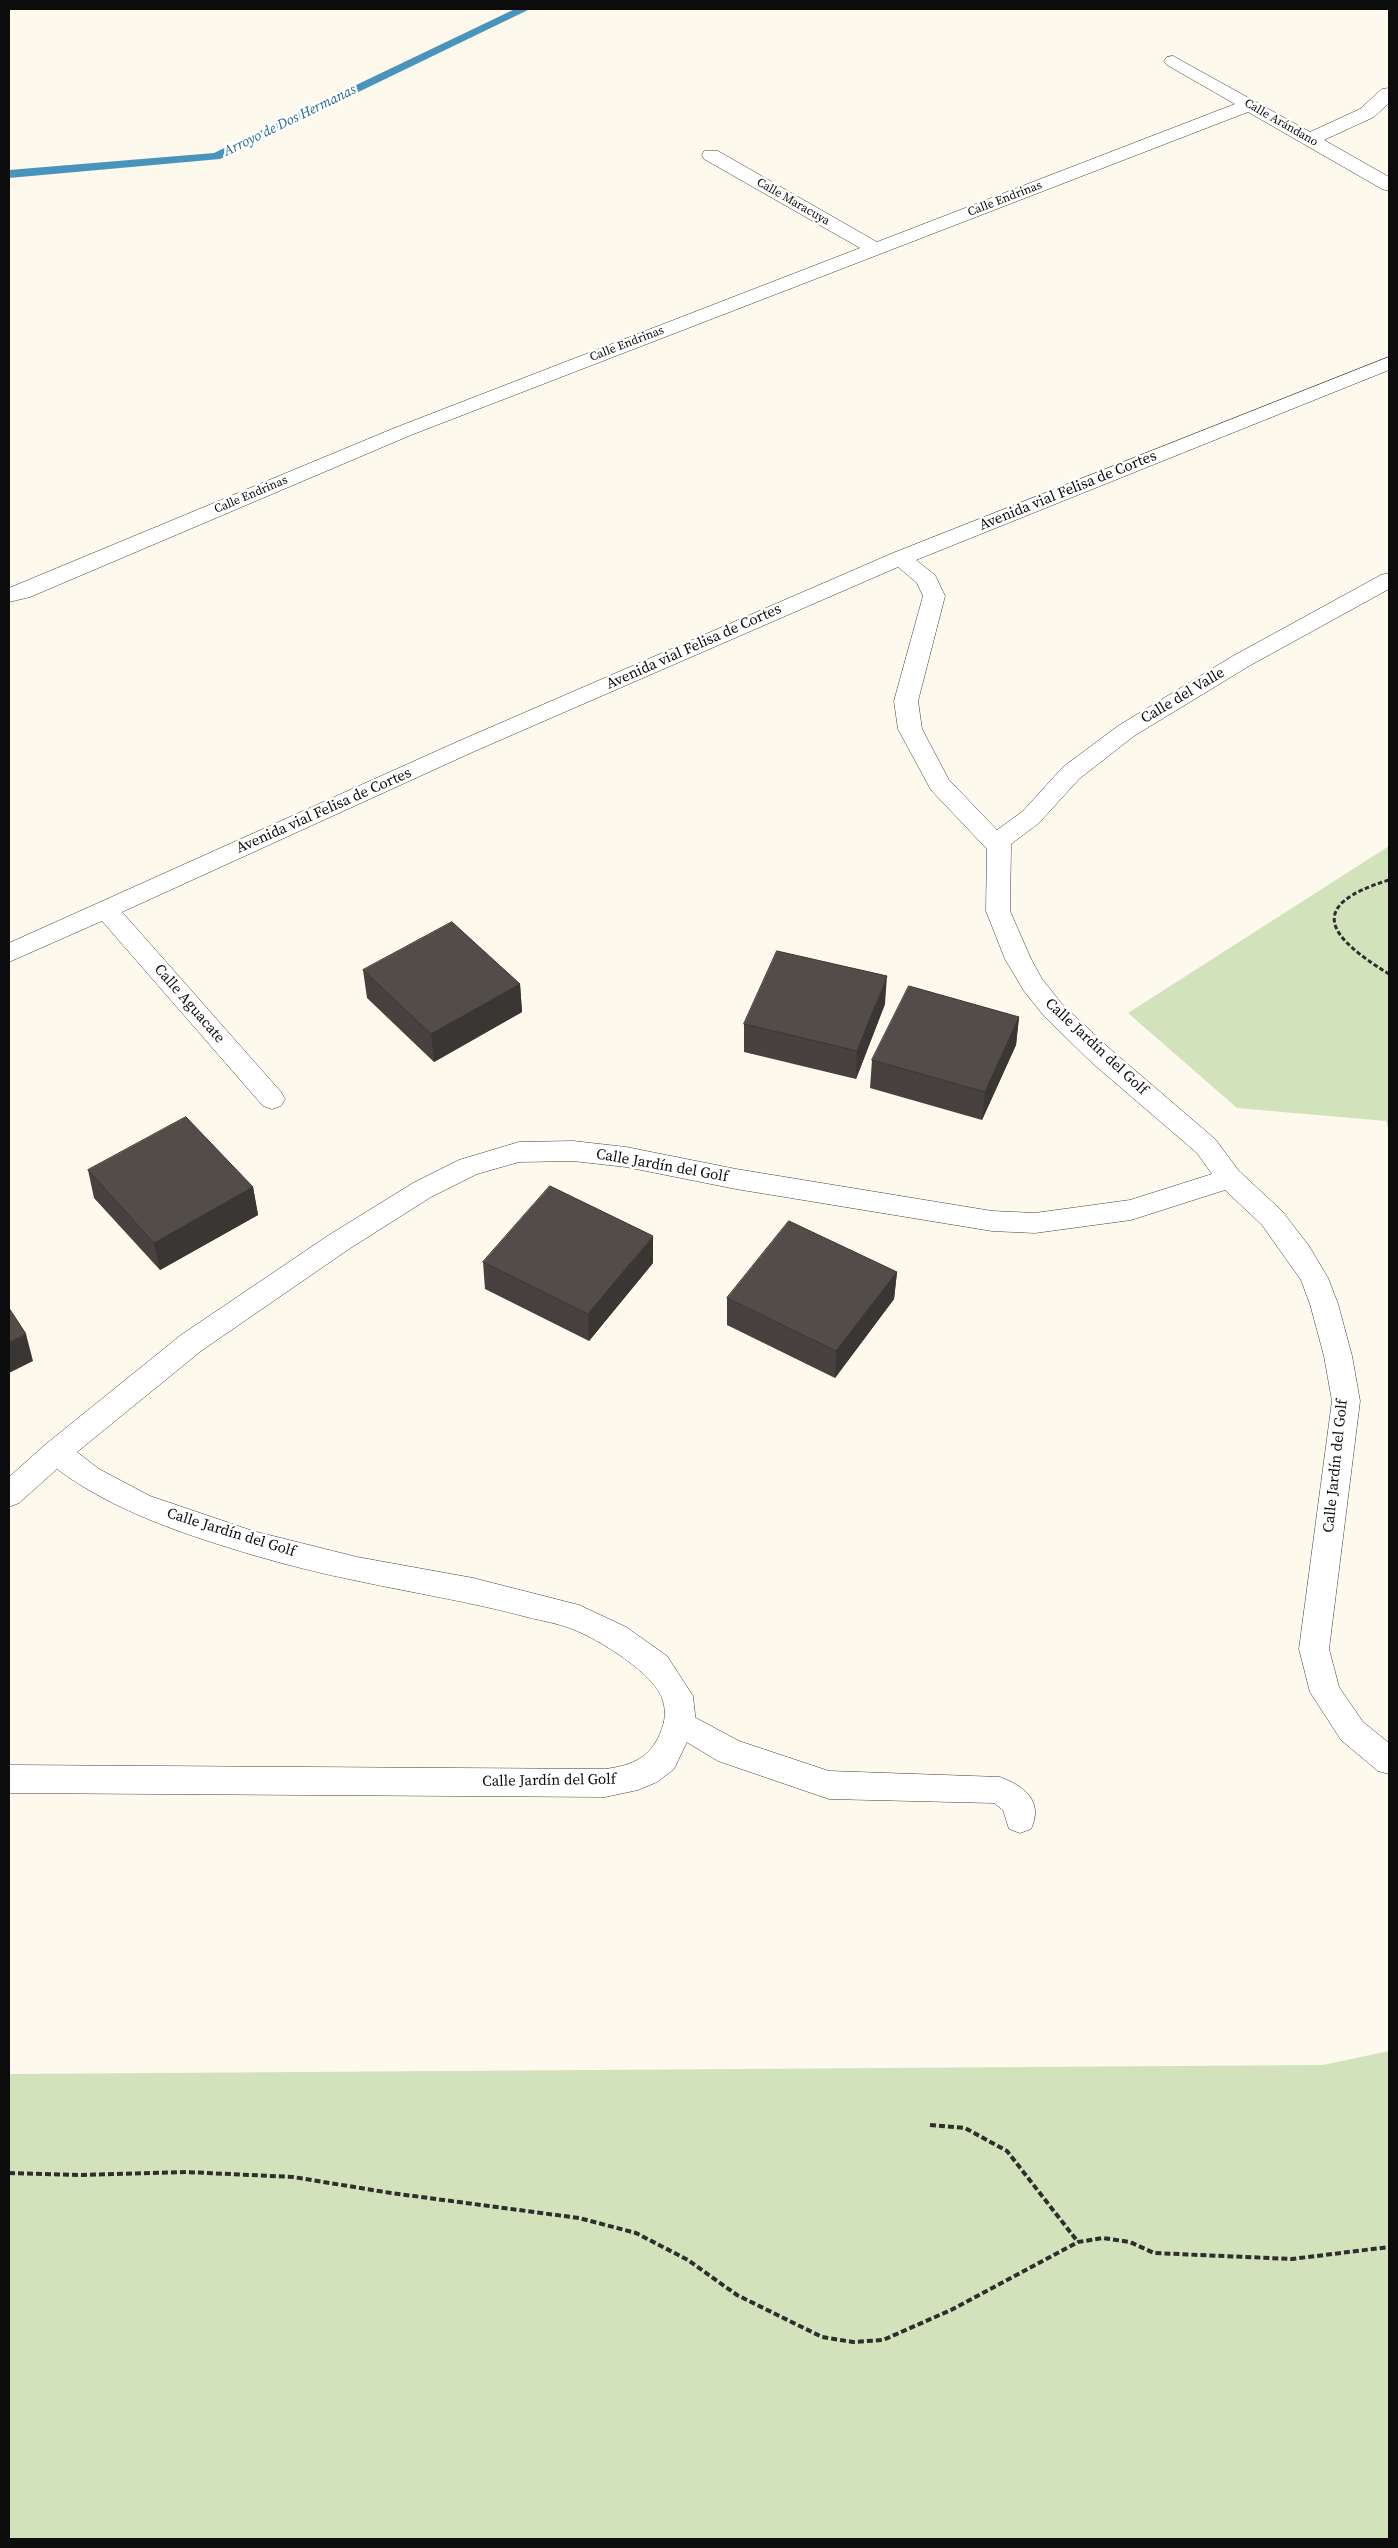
<!DOCTYPE html>
<meta charset="utf-8">
<style>
body{margin:0}
#map{position:relative;width:1398px;height:2548px;overflow:hidden;background:#fdf9ed;font-family:"Source Serif 4",serif}
canvas{display:block}
.frame{position:absolute;inset:0;border:10px solid #0c0c0c;pointer-events:none}
</style>
<div id="map">
<canvas width="1398" height="2548"></canvas>
<div class="frame"></div>
</div>
<script>
const ctx = document.querySelector('canvas').getContext('2d');
ctx.lineJoin = 'round';
function fillPath(path, color) {
  ctx.fillStyle = color;
  ctx.fill(path, 'evenodd');
}
function trace(path, color, width, dash) {
  ctx.strokeStyle = color;
  ctx.lineWidth = width;
  ctx.lineCap = dash ? 'butt' : 'round';
  ctx.setLineDash(dash || []);
  ctx.stroke(path);
}
function label(font, color, halo, rows, align = 'center') {
  ctx.font = font + ' "Source Serif 4",serif';
  ctx.lineWidth = 5;
  ctx.setLineDash([]);
  ctx.textBaseline = 'middle';
  ctx.strokeStyle = halo;
  ctx.fillStyle = color;
  for (const [text, x, y, turn = 0] of rows) {
    ctx.save();
    ctx.translate(x, y);
    ctx.rotate((+turn || 0) * Math.PI / 180);
    ctx.textAlign = isNaN(turn) ? turn : align;
    if (halo) ctx.strokeText(text, 0, 0);
    ctx.fillText(text, 0, 0);
    ctx.restore();
  }
}
fillPath(new Path2D(`
 M1389 846V1131L1386 1121 1237 1108 1128 1013Z
 M1389 2051V2539H9V2074L1323 2065Z`), '#d2e3bb');
fillPath(new Path2D(`
 M515 9H530L220 159 9 178V170L214 153Z`), '#4994bc');
const lane = new Path2D(`
 M681 1710 739 1741 829 1771 1000 1777C1024 1786 1044 1801 1031 1829L1020 1833 1009 1829 1003 1810 994 1803 829 1799 718 1761 670 1732 666 1723 670 1714Z`);
const street = new Path2D(`
 M1173 56 1310 132 1360 109 1382 89 1389 88V103L1374 117 1324 140 1389 177V191L1382 189 1248 112 411 435 30 597 9 602V588L397 427 860 248 704 159 702 155 704 151H718L877 242 1235 104 1167 65 1164 61 1167 57Z
 M1389 357V370L916 560 935 575 945 596 918 701 922 729 949 780 997 830 1023 811 1063 767 1118 726 1233 656 1381 575 1389 573V589L1249 666 1134 736 1079 779 1039 823 1011 844 1010 911 1031 959 1042 979 1062 1004 1109 1048 1215 1139 1239 1171 1282 1211 1309 1246 1328 1278 1338 1304 1352 1356 1360 1401 1329 1649 1339 1687 1363 1722 1389 1743V1774L1378 1771 1341 1740 1310 1692 1299 1649 1332 1401 1324 1356 1310 1304 1301 1280 1262 1225 1225 1190 1131 1220 1035 1233 992 1231 736 1189 626 1167 573 1161 519 1162 477 1174 431 1197 349 1249 201 1351 77 1452 99 1469 150 1496 253 1531 357 1557 473 1578 579 1605 626 1627 667 1656 693 1696 696 1723 674 1769 657 1782 638 1790 605 1797 9 1793V1765L605 1769C628 1766 647 1760 658 1738 664 1725 667 1715 663 1701 657 1675 597 1638 572 1629 557 1623 542 1621 527 1617 471 1602 414 1593 358 1581 323 1574 287 1565 253 1555 186 1535 113 1511 57 1469L19 1503 9 1507V1477L46 1444 181 1335 329 1235 413 1183 459 1160 519 1142 573 1141 626 1147 736 1169 992 1211 1035 1213 1130 1200 1212 1174 1197 1153 1091 1062 1044 1016 1024 991 1005 959 986 911 987 849 931 790 898 729 894 701 923 596 917 583 898 567 475 751 122 912 281 1092 285 1099 281 1106 272 1109 263 1106 102 921 9 962V943L459 741 893 553Z`);
trace(lane, '#3f3f3f', 1);
trace(street, '#3f3f3f', 1);
trace(new Path2D(`
 M1389 880C1304 906 1329 937 1389 974`), '#2e2e2e', 3, [4.5, 2.5]);
trace(new Path2D(`
 M930 2125 965 2128 1007 2151 1078 2242
 M9 2173 82 2175 186 2172 293 2177 391 2193 579 2218 636 2233 688 2260 737 2295 822 2337 853 2342 883 2340 951 2310 1078 2242 1103 2238 1130 2242 1154 2253 1292 2259 1389 2247`), '#2e2e2e', 4, [6, 3]);
fillPath(lane, '#fff');
fillPath(street, '#fff');
fillPath(new Path2D(`
 M363 970 520 984 522 1012 434 1062 367 998Z
 M885 1004 856 1079 744 1052V1024Z
 M1019 1017 1016 1045 982 1120 870 1088 872 1060Z
 M88 1170 253 1187 258 1215 160 1270 94 1198Z
 M483 1262 653 1263 589 1341 485 1289Z
 M897 1272 894 1299 835 1378 727 1325V1298Z`), '#474240');
fillPath(new Path2D(`
 M887 976 885 1004 856 1079 857 1051Z
 M520 984 522 1012 434 1062 431 1034Z
 M1019 1017 1016 1045 982 1120 985 1092Z
 M253 1187 258 1215 160 1270 154 1243Z
 M653 1236V1263L589 1341 588 1314Z
 M897 1272 894 1299 835 1378 836 1351Z
 M26 1334 33 1361 9 1373V1342Z`), '#3a3634');
const building = new Path2D(`
 M452 922 520 984 431 1034 363 970Z
 M777 951 887 976 857 1051 744 1024Z
 M909 986 1019 1017 985 1092 872 1060Z
 M186 1117 253 1187 154 1243 88 1170Z
 M550 1186 653 1236 588 1314 483 1262Z
 M789 1221 897 1272 836 1351 727 1298Z
 M9 1308 26 1334 9 1342Z`);
fillPath(building, '#534d4a');
trace(building, '#3a3634', 1);
label('12px', '#0c0c0c', '#fff', [
 ["Calle Arándano",1281,123,30],
 ["Calle Endrinas",1005,199,-21],
 ["Calle Maracuya",793,202,30],
 ["Calle Endrinas",627,344,-21],
 ["Calle Endrinas",251,495,-23]
]);
label('italic 14px', '#26668d', '#fff', [
 ["Arroyo de Dos Hermanas",290,121,-26]
]);
label('15px', '#0c0c0c', '#fff', [
 ["Avenida vial Felisa de Cortes",1068,491,-22],
 ["Avenida vial Felisa de Cortes",694,647,-24],
 ["Calle del Valle",1183,696,-31],
 ["Avenida vial Felisa de Cortes",324,811,-24],
 ["Calle Aguacate",189,1004,49],
 ["Calle Jardín del Golf",1096,1047,43],
 ["Calle Jardín del Golf",662,1166,10],
 ["Calle Jardín del Golf",1336,1466,-84],
 ["Calle Jardín del Golf",231,1533,17],
 ["Calle Jardín del Golf",549,1781,-1]
]);
</script>
